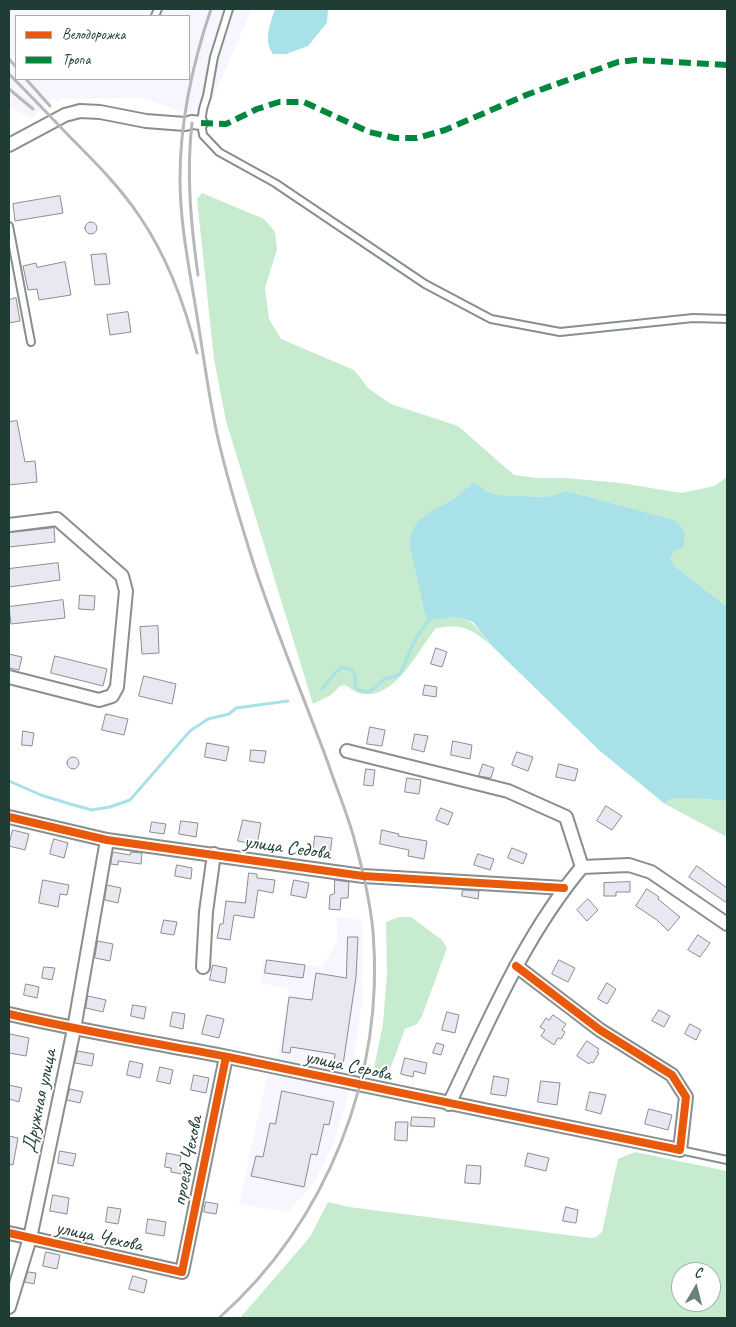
<!DOCTYPE html>
<meta charset="utf-8">
<style>
body{margin:0}
#map{position:relative;width:736px;height:1327px;overflow:hidden;background:#fff;font-family:Caveat,sans-serif}
canvas{display:block}
.frame{position:absolute;inset:0;border:10px solid #1f3d34;pointer-events:none}
.legend{position:absolute;left:15px;top:15px;width:175px;height:65px;box-sizing:border-box;background:#fff;border:1px solid #a5b1ae;margin:0;padding:6px 9px;list-style:none;font-size:15px;color:#1f3d34}
.legend li{display:flex;align-items:center;gap:10px;height:25px}
.legend b{width:25px;border:1px solid #a5b1ae}
.north{position:absolute;left:671px;top:1262px;width:50px;height:50px;box-sizing:border-box;background:#fff;border:1px solid #a5b1ae;border-radius:50%;rotate:8deg;font-size:14px;font-weight:700;line-height:20px;text-align:center;color:#1f3d34}
.north::after{content:'';display:block;margin:auto;width:18px;height:22px;background:#6d817b;clip-path:polygon(50% 0,100% 100%,50% 72%,0 100%)}
</style>
<div id="map">
<canvas width="736" height="1327"></canvas>
<div class="frame"></div>
<ul class="legend">
<li><b style="height:6px;background:#e8590c"></b>Велодорожка</li>
<li><b style="height:6px;background:#00873e"></b>Тропа</li>
</ul>
<div class="north">С</div>
</div>
<script>
const ctx = document.querySelector('canvas').getContext('2d');
ctx.lineJoin = 'round';
function fillPath(path, color) {
  ctx.fillStyle = color;
  ctx.fill(path, 'evenodd');
}
function trace(path, color, width, dash) {
  ctx.strokeStyle = color;
  ctx.lineWidth = width;
  ctx.lineCap = dash ? 'butt' : 'round';
  ctx.setLineDash(dash || []);
  ctx.stroke(path);
}
function label(font, color, halo, rows, align = 'center') {
  ctx.font = font + ' Caveat,sans-serif';
  ctx.lineWidth = 4;
  ctx.setLineDash([]);
  ctx.textBaseline = 'middle';
  ctx.strokeStyle = halo;
  ctx.fillStyle = color;
  for (const [text, x, y, turn = 0] of rows) {
    ctx.save();
    ctx.translate(x, y);
    ctx.rotate((+turn || 0) * Math.PI / 180);
    ctx.textAlign = isNaN(turn) ? turn : align;
    if (halo) ctx.strokeText(text, 0, 0);
    ctx.fillText(text, 0, 0);
    ctx.restore();
  }
}
fillPath(new Path2D(`
 M9 9H252L206 114 178 111 145 98 67 99 64 96 58 102 53 98 31 119 9 106ZM16 16H189V79H16Z
 M336 917 361 920 363 931 362 1002 349 1091 335 1141 314 1183 288 1212 239 1204 268 1072 278 1055 289 989 261 983 264 959 322 967 338 940Z`), '#f7f5fd');
fillPath(new Path2D(`
 M202 193 264 219 275 232 277 249 265 288 269 319 281 339 354 370 369 389 391 404 458 426 514 475 537 478H565L621 483 681 493 714 486 727 477V607L676 567 670 558 675 550 671 519 567 491 547 497 498 495 486 491 479 485H469L458 496 421 518 433 620C469 611 472 622 493 647 473 630 464 623 436 628 418 650 394 703 359 693 354 692 350 687 345 685L340 686 331 695 313 704 226 421 214 359 197 199Z
 M672 798H691L727 801V837L665 804Z
 M399 917H411L442 940 447 948 422 1016 417 1024 405 1029 388 1075 379 1074 374 1068 383 1024 387 973 386 922Z
 M635 1152 727 1171V1318H240L310 1237 328 1202 349 1207 591 1238 596 1237 602 1232 618 1159ZM681 1272H711V1302H681Z`), '#c7ebce');
fillPath(new Path2D(`
 M275 9H328L327 23 308 46 286 54H273C263 39 270 25 275 9Z
 M474 483 479 485 486 491 498 495 547 497 567 491 671 519C684 528 687 530 683 547L675 550 670 558 676 567 727 607V801L691 798H672L665 804 600 751 493 647 473 622 462 618 452 617 433 620 428 619 425 613 410 546C411 515 433 512 455 498 462 493 466 486 474 483Z`), '#a9e1e9');
trace(new Path2D(`
 M322 689 336 672 342 667 352 670 355 675V687C371 699 375 685 386 678L393 677 400 674C411 650 413 638 432 617
 M9 781 41 795 70 804 92 810 110 807 130 800 190 731 208 719 229 714 236 708 288 701`), '#a9e1e9', 3);
const building = new Path2D(`
 M60 196 63 213 15 221 13 204Z
 M85 228a6 6 0 1 1 12 0a6 6 0 1 1-12 0Z
 M106 254 110 284 95 285 91 255Z
 M65 262 71 295 39 300 37 289 28 290 23 266 36 263 37 267Z
 M16 298 20 321 9 323V300Z
 M128 312 131 332 110 335 107 315Z
 M17 421 25 462 35 461 37 482 9 485V422Z
 M54 528 55 542 9 547V533Z
 M58 563 60 580 9 587V569Z
 M80 595 95 596 94 610 79 609Z
 M63 600 65 618 11 624 9 607Z
 M158 626 159 653 142 654 140 627Z
 M436 648 447 652 442 667 431 664Z
 M9 654 22 657 19 670 9 668Z
 M55 656 107 669 103 686 51 673Z
 M144 676 176 684 172 704 139 696Z
 M425 685 437 687 436 697 423 695Z
 M106 714 128 719 124 735 102 730Z
 M370 727 385 730 382 746 367 744Z
 M23 731 34 733 32 746 22 745Z
 M415 734 428 736 424 752 412 749Z
 M453 741 472 745 470 759 451 755Z
 M207 743 229 747 226 761 205 757Z
 M251 750 266 751 264 763 250 761Z
 M517 752 533 757 528 771 512 765Z
 M67 763a6 6 0 1 1 12 0a6 6 0 1 1-12 0Z
 M483 764 494 768 491 778 479 776Z
 M559 764 578 769 575 781 556 777Z
 M366 769 375 770 373 786 364 785Z
 M407 778 421 780 419 794 405 792Z
 M606 806 622 816 612 830 597 821Z
 M441 808 453 813 448 825 436 820Z
 M243 820 261 823 257 845 238 841Z
 M181 821 198 823 196 837 179 834Z
 M152 822 166 824 164 834 150 832Z
 M13 830 29 834 25 850 9 846Z
 M382 830 399 834 398 836 427 841 424 859 408 856 409 850 380 844Z
 M315 836 332 838 330 856 313 855Z
 M54 839 68 843 64 858 50 854Z
 M512 848 527 854 523 864 508 858Z
 M113 852 130 855 131 852 142 853 141 864 118 861V865L111 864Z
 M478 854 494 859 490 870 474 865Z
 M177 865 192 868 191 879 175 876Z
 M697 866 727 888V903L689 877Z
 M249 873 257 874V878L275 880 273 893 258 890 254 918 234 915 230 940 217 938 220 924H223L226 901 245 903Z
 M43 880 69 885 67 895 60 894 58 907 39 903Z
 M294 880 309 883 306 898 291 895Z
 M335 880 349 882 348 898H341L340 910 329 909 330 895 334 894Z
 M630 882V892H616V896H604V883Z
 M107 885 121 888 118 903 105 900Z
 M647 889 659 897 658 899 680 917 668 931 657 920 636 906Z
 M463 890 479 891 478 899 462 896Z
 M588 899 598 910 587 921 577 910Z
 M164 920 177 922 174 935 161 933Z
 M698 935 710 943 700 957 688 950Z
 M348 937H358L356 977 343 1065 334 1063 335 1054 291 1047 290 1053 282 1052 289 997 312 1000 316 973 346 978Z
 M98 941 113 944 110 961 95 958Z
 M267 960 305 965 303 978 265 973Z
 M559 960 575 968 568 982 552 974Z
 M213 965 227 968 225 983 210 980Z
 M44 967 55 968 52 980 42 978Z
 M607 983 616 989 607 1004 598 999Z
 M26 984 39 987 37 998 24 995Z
 M88 996 106 1000 103 1012 86 1008Z
 M133 1005 146 1007 144 1019 131 1016Z
 M659 1010 670 1016 664 1027 652 1021Z
 M173 1012 185 1014 183 1029 170 1026Z
 M447 1012 459 1015 455 1033 442 1030Z
 M207 1015 224 1019 219 1038 202 1034Z
 M553 1015 566 1024 562 1030 565 1032 561 1039 558 1038 554 1045 541 1036 545 1030 540 1027 546 1018 549 1020Z
 M690 1024 701 1030 696 1040 685 1034Z
 M10 1034 29 1038 26 1056 9 1053Z
 M587 1041 599 1049 597 1052 599 1053 593 1063 591 1062 589 1064 577 1056Z
 M437 1043 444 1045 441 1055 433 1053Z
 M78 1051 94 1054 92 1066 75 1063Z
 M405 1058 427 1063 425 1074 414 1071 413 1077 401 1074Z
 M130 1061 143 1064 140 1078 127 1075Z
 M160 1067 173 1070 170 1084 157 1081Z
 M194 1075 209 1078 206 1093 191 1090Z
 M494 1076 509 1079 506 1096 491 1094Z
 M541 1081 560 1083 557 1105 538 1102Z
 M9 1085 22 1088 19 1102 9 1099Z
 M70 1089 83 1092 80 1103 67 1100Z
 M282 1091 334 1102 329 1125 324 1124 317 1155 311 1154 304 1187 251 1176 256 1156 263 1157 270 1123 275 1124Z
 M590 1092 606 1095 601 1114 586 1110Z
 M649 1109 672 1115 668 1130 645 1124Z
 M412 1117 435 1118 434 1127 411 1126Z
 M396 1122H408L407 1141 395 1140Z
 M9 1136 18 1138 13 1165 9 1164Z
 M60 1151 76 1154 73 1166 58 1163Z
 M167 1153 181 1156 180 1162 185 1163 182 1174 171 1172V1168L165 1167Z
 M528 1153 549 1158 546 1171 525 1166Z
 M467 1165 481 1166 480 1184 465 1183Z
 M53 1195 69 1198 67 1214 50 1211Z
 M206 1202 218 1204 216 1214 204 1212Z
 M108 1207 121 1209 118 1224 106 1222Z
 M566 1207 578 1210 576 1223 563 1221Z
 M148 1219 166 1222 164 1236 146 1233Z
 M46 1252 60 1255 57 1269 43 1266Z
 M28 1272 36 1273 34 1284 25 1282Z
 M133 1276 147 1280 144 1293 129 1289Z`);
fillPath(building, '#e9e7f1');
trace(building, '#898f8d', 1);
const lane = new Path2D(`
 M229 9 214 57 207 96 203 109 201 123 203 135 219 152 275 183 425 284 491 319 560 332 693 318 727 319
 M155 16 158 9
 M9 226 31 342
 M680 1150 727 1160`);
const street = new Path2D(`
 M9 145 65 115 80 111 100 112 146 121 185 124 192 122 201 123
 M9 525 57 519 122 576 126 591 117 687 112 696 99 700 9 677
 M347 751 508 791 566 817 582 867
 M9 817 107 840 363 876 564 888
 M582 867 629 865 651 872 727 924
 M203 967 206 912 214 854
 M9 1014C81 1031 155 1043 228 1057 379 1088 529 1120 680 1150L686 1097 672 1075 600 1030 516 966
 M449 1104C488 1023 524 936 582 867
 M9 1233 182 1272 226 1057
 M9 1307 30 1238 74 1029 107 840`);
trace(lane, '#898f8d', 10);
trace(street, '#898f8d', 16);
trace(lane, '#fff', 6);
trace(street, '#fff', 12);
trace(new Path2D(`
 M211 9C193 62 180 122 180 179 180 223 189 267 196 310 203 351 208 393 217 434 227 479 241 524 255 568 277 634 304 698 328 763 337 790 348 815 355 842 363 871 370 901 373 931 385 1075 327 1222 219 1318
 M9 59 16 67
 M9 74C30 95 50 116 70 137 95 162 120 187 140 217 168 258 185 305 197 353
 M26 79 50 106
 M9 89 33 109
 M192 123C186 175 191 224 198 275`), '#b6b9b8', 3);
trace(new Path2D(`
 M201 123 226 124 257 109 279 102H304L369 132 395 138H417L445 130 526 95 618 62 636 60 727 65`), '#00873e', 6, [12, 6]);
trace(new Path2D(`
 M9 817 107 840 363 876 564 888
 M9 1014C81 1031 155 1043 228 1057 379 1088 529 1120 680 1150L686 1097 672 1075 600 1030 516 966
 M9 1233 182 1272 226 1057`), '#e8590c', 8);
label('20px', '#1f3d34', '#fff', [
 ["улица Седова",287,848,8],
 ["улица Серова",348,1066,12],
 ["Дружная улица",40,1101,-78],
 ["проезд Чехова",188,1161,-79],
 ["улица Чехова",99,1237,12]
]);
</script>
